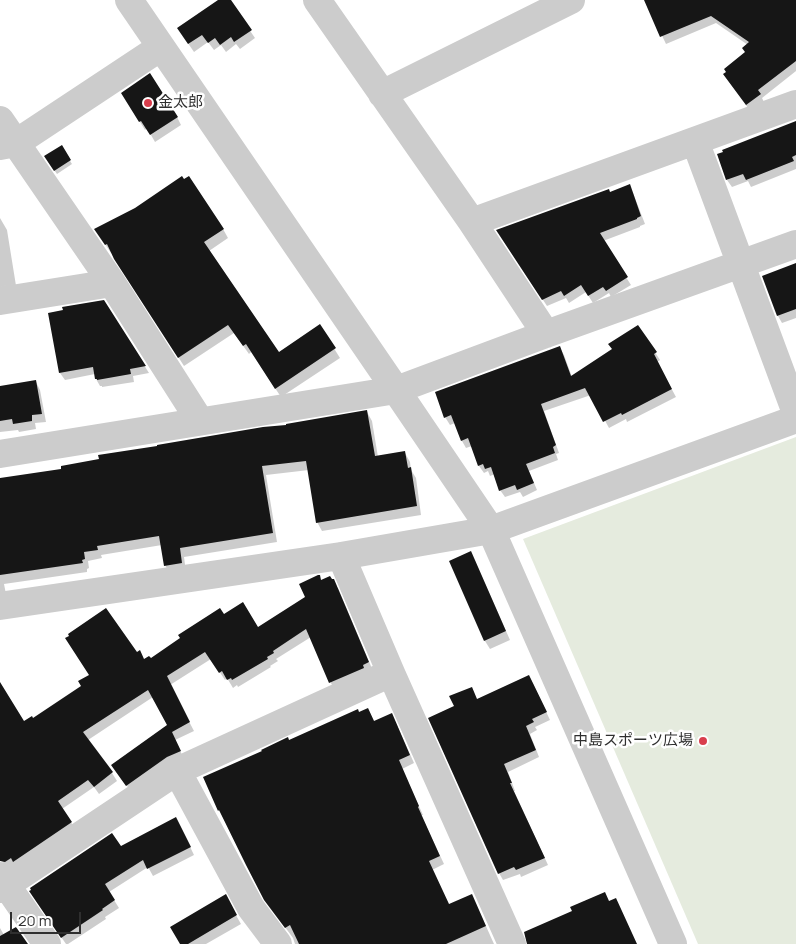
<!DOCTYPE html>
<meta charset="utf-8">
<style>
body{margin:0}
#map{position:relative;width:796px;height:944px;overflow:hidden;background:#fff;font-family:Manrope,sans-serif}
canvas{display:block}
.scale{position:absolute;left:10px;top:912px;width:71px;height:22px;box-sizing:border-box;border:2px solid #2f2f2f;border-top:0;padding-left:6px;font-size:15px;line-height:18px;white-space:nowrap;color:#2f2f2f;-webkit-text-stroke:4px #fff;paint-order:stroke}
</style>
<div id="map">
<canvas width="796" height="944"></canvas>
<div class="scale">20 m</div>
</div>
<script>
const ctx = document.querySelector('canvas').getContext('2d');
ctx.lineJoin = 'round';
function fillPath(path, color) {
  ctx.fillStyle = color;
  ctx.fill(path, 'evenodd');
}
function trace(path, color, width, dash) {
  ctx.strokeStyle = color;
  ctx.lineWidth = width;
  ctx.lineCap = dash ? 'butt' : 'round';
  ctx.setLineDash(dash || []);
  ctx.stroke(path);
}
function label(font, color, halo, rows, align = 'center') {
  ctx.font = font + ' Manrope,"Noto Sans JP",sans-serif';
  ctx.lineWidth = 5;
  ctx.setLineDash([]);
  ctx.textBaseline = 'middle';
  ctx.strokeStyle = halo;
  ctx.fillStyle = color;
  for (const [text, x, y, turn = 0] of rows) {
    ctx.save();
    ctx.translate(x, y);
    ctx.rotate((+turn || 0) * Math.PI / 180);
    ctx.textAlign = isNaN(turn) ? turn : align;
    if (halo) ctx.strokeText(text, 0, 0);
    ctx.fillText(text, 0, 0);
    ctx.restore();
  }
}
fillPath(new Path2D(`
 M796 437V944H698L523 539Z`), '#e5ebde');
fillPath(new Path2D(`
 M220 0H229L255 38 240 49 236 44 226 52 221 45 214 50 208 42 194 52 183 36Z
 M645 0H791L796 7V71L762 98 764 102 751 112 724 75 746 53 748 45 716 23 666 44Z
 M122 93 177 117 181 125 155 142 147 128 145 130Z
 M796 122V169L751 187 748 181 732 187 727 180Z
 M61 147 72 164 57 174 47 160Z
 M629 186 633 193 645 224 640 226V227L603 241 631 285 611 297 609 293 593 303 586 292 569 303 566 298 547 306 502 238Z
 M0 218 7 230 18 298 0 303Z
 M223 229 228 238 209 251 278 353 320 326 340 358 281 397 251 352 249 354 234 333 184 366 121 268 112 252 111 253 101 238Z
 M796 265V318L782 323 778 316Z
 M104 301 149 373 133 376 134 382 102 387V386H100L96 379 95 374 65 380 60 373 49 314Z
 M638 326 660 360 657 362 676 397 627 422 626 419 609 428 591 395 544 411 559 453 556 454 558 460 529 471 537 490 523 497 520 492 505 497 500 490 495 474 490 476 488 471 484 473 479 466 472 446 466 448 462 441 455 423 450 425 445 417 560 348 564 355 572 377 613 350Z
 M36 382 40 390 46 422 35 423 36 429 19 432 18 430 0 432V390Z
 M367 412 372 421 378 457 405 453 410 462 411 470 416 478 421 515 322 531 317 522 309 470 266 475 277 542 184 557 186 572 170 574 165 565 162 545 101 555 102 558 88 561 89 568 87 569V572L4 584 7 599 0 600V482L288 426Z
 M475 561 510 640 490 649 485 641 451 562Z
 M322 581 338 588 373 671 335 691 331 683 311 637 276 659 278 661 270 666 271 667 238 687 237 685 233 688 227 678 225 680 211 659 170 685 194 731 175 740 184 759 132 793 118 773 168 726 153 697 88 740 112 773 117 781 99 794 94 787 62 809 76 830 7 869 0 857V697L24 722 32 720 136 654 144 660H150L223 616 258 629 306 597Z
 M533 684 550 720 535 727 537 730 530 734 539 757 508 772 515 791H514L548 865 521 877 520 874 503 880 499 873 455 707 471 688 477 700Z
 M368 709 375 723H396L414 763 402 769 423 815H421L444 864 432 870 449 906 476 904 494 944H295L293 938 271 908 219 810 205 778Z
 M180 826 194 855 153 876 148 867 109 892 119 908 105 917 106 919 68 944H66L35 899 120 847Z
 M225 896 241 924 206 944H181Z
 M0 928 4 935 27 944H0Z`), '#0003');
fillPath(new Path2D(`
 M218 0H231L252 30 234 42 231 37 220 45 215 38 208 43 202 35 188 44 177 28Z
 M644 0H796V61L758 90 761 94 746 105 723 74 726 72 724 69 745 52 742 48 749 42 711 16 660 37Z
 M150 73 178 117 150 135 141 121 139 122 121 93Z
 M796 121V155L792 157 794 161 746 180 743 174 726 180 717 154 723 152 722 150Z
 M62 145 71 160 54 171 44 156Z
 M182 176 184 179 189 176 224 229 204 242 279 352 320 324 336 348 275 389 246 344 243 346 228 325 178 358 114 259 107 244 105 245 94 229 135 208Z
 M630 184 641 216 637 218V219L600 233 628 277 606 291 603 287 588 296 581 285 564 296 561 291 542 300 496 230 609 189 610 192Z
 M796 263V309L777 316 762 276Z
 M104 300 146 366 130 369 131 374 97 380V379H95L93 367 59 373 48 313 63 310 62 307Z
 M638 325 657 352 654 354 672 389 622 415 621 413 603 422 585 388 541 404 556 445 553 447 555 453 526 464 534 483 517 490 515 485 499 491 491 467 485 469 483 464 478 466 468 438 461 441 451 415 444 418 435 392 560 346 571 376 612 349 608 344Z
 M36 380 42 414 32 415V421L13 424 12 419 0 421V386Z
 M367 410 375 456 405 451 408 468 411 467 417 506 316 523 306 461 262 466 273 533 180 548 182 563 164 566 159 536 97 546 98 550 84 552 85 559 82 560 83 563 0 575V478L61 469V466L99 459 98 455 157 446V445L263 427 286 425V424Z
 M471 551 506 631 484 641 449 561Z
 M318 575H320L321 580 330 576 332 579H334L369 662 363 665 364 668 329 683 306 629 273 651 274 653 267 657 268 659 232 680 231 678 227 680 222 671 219 673 205 652 167 676 190 722 172 732 181 751 167 757 126 786 111 765 167 725 148 690 83 732 113 772 94 787 88 780 58 801 72 822 13 862 11 858 5 862 0 861V682L24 721 32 716 33 718 81 686 78 681 89 675 65 638 69 636 68 634 106 608 137 652 140 650 144 659 149 656 151 658 180 638 178 635 220 608 224 614 243 602 258 627 305 597 299 584Z
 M529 675 547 712 532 719 534 722 526 726 536 750 504 764 512 783H510L545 858 516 870 514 867 498 874 428 718 454 706 449 696 472 687 477 699Z
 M368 708 374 721 392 713 410 755 399 760 419 806 418 807 440 856 429 861 449 904 472 894 486 926 446 944H299L290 925 285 928 264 900 246 865 219 810 218 811 203 777 262 751 261 750 288 737 289 740 358 709 359 712Z
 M176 817 191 847 147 869 143 860 105 884 115 900 102 909 103 910 61 938 29 891 31 890 30 888 112 833 121 846Z
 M605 892 609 901 616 898 637 944H527L524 932 572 911 570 907Z
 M226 894 237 915 188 944H180L170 927Z
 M16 927 28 944H0V936Z`), '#161616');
trace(new Path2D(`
 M129 0 396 390 491 530 673 944
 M317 0 472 222 546 334
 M382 94 571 0
 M0 120 112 283 200 421
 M695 141 796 413
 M0 146 16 143 161 47
 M472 222 796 104
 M0 301 112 283
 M0 454 396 390 546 334 796 244
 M341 556 391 673 512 944
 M0 606 341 556 491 530 796 419
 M177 771 251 908 278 944
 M0 876 47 944
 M0 889 177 771 391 673`), '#ccc', 28);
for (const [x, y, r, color] of [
 [148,103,5,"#d93e4d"],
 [703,741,5,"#d93e4d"]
]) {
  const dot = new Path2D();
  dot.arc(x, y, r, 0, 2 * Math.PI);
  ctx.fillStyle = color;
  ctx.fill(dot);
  trace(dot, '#fff', 2);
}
label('15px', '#2f2f2f', '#fff', [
 ["金太郎",158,103],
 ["中島スポーツ広場",693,741,"right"]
], 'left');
</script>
